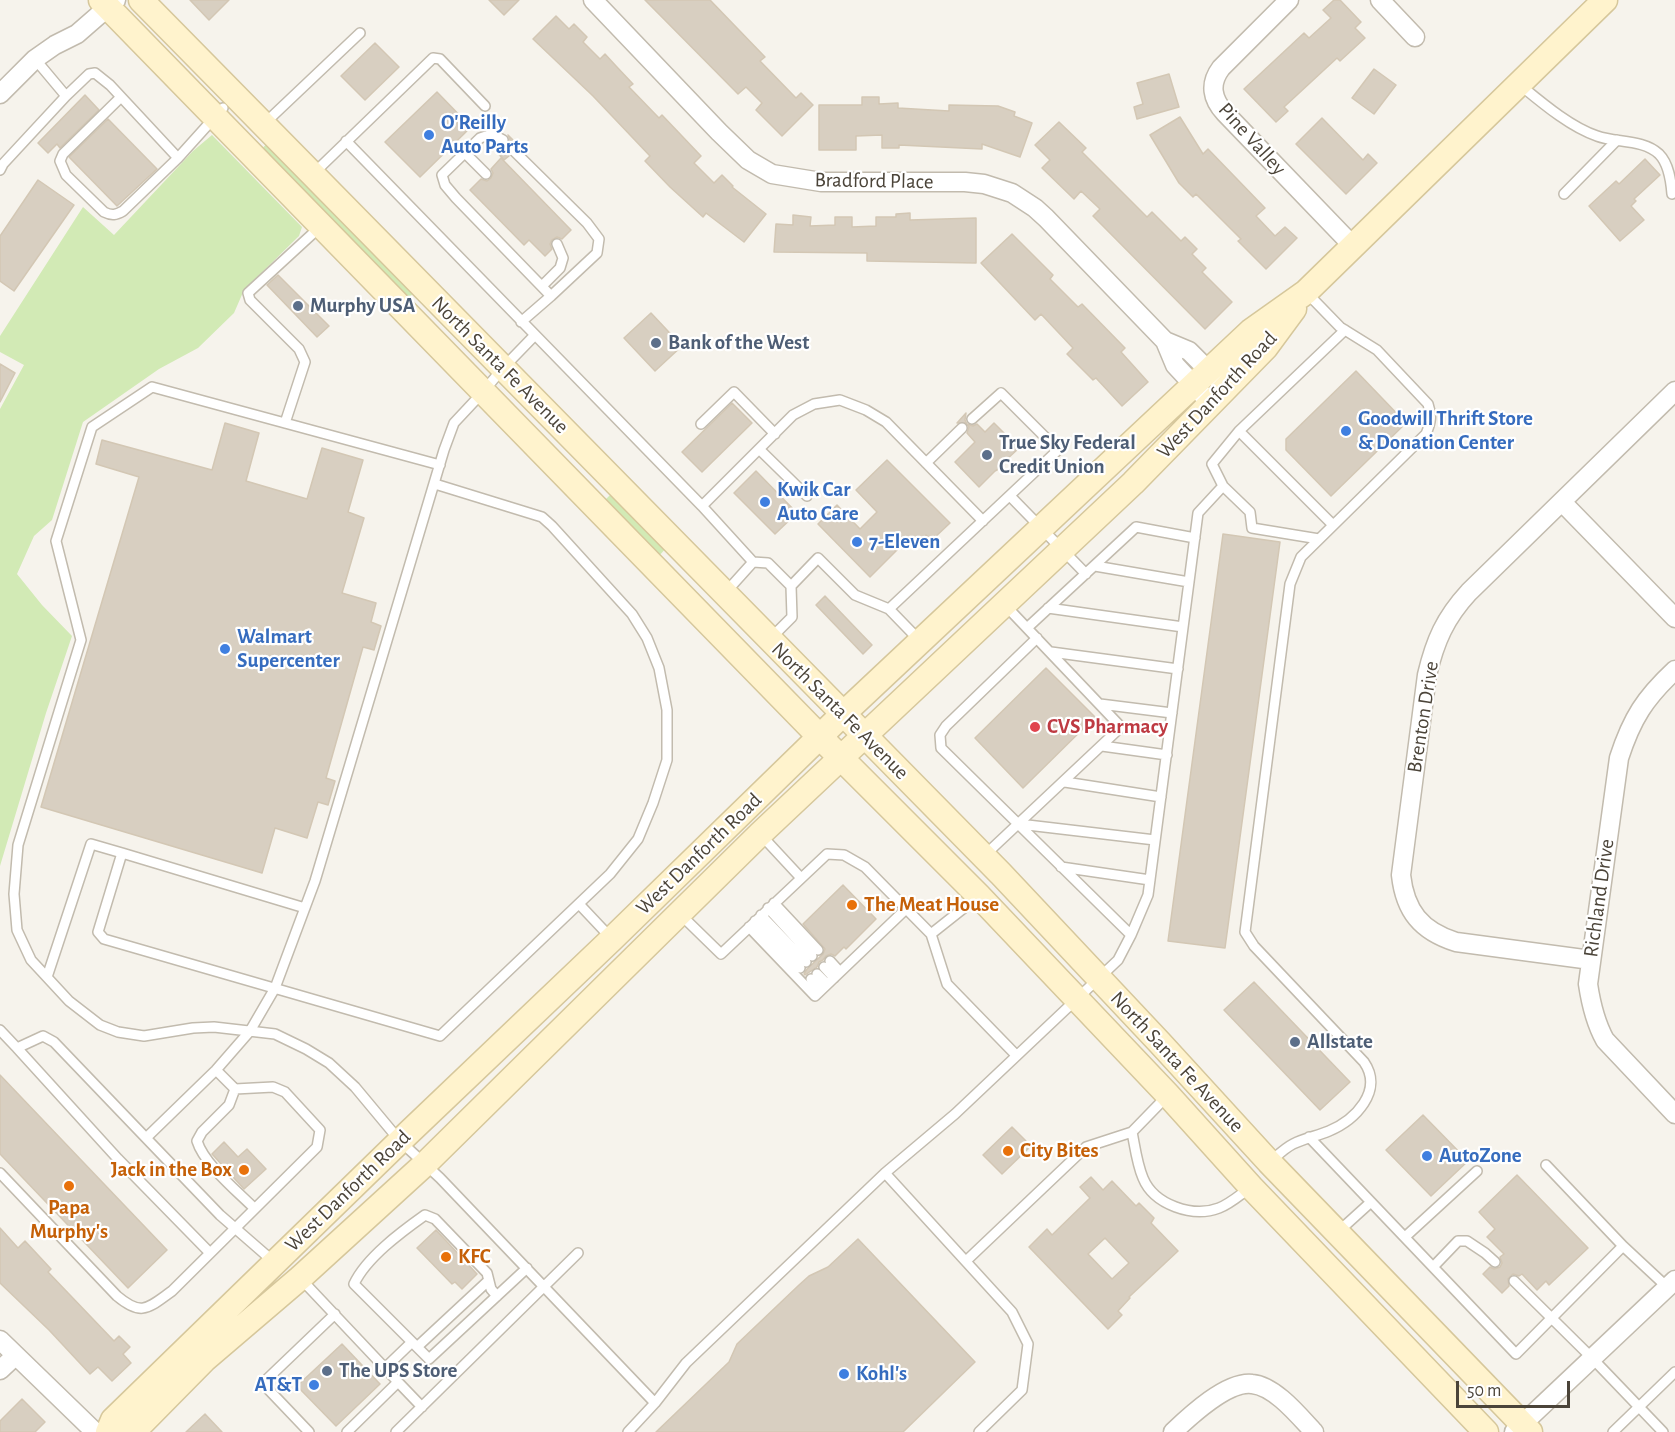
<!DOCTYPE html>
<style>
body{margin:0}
#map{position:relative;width:1675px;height:1432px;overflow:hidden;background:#f6f3ec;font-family:"Alegreya Sans",sans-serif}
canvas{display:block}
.scale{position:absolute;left:1456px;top:1381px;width:114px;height:27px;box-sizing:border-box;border:3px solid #4b4439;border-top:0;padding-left:8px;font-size:18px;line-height:21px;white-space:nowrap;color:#4b4439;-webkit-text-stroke:4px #fff;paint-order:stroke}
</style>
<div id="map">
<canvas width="1675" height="1432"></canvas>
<div class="scale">50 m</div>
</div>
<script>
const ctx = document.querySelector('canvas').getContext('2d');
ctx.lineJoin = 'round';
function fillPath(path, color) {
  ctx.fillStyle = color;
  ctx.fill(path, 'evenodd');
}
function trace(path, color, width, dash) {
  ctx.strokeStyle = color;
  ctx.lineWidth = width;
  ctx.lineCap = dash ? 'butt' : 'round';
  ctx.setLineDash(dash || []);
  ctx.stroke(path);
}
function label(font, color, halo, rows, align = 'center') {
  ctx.font = font + ' "Alegreya Sans",sans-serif';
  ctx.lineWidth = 4.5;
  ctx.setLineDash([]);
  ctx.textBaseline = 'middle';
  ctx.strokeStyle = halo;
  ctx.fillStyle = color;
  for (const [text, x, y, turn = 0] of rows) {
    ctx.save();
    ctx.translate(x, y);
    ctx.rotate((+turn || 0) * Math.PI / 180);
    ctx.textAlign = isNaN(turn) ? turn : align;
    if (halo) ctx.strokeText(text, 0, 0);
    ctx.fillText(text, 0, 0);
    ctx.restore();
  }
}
fillPath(new Path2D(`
 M212 135 302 227 299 236 244 290 234 313 198 348 159 369 83 422 52 520 34 536 17 574 42 605 72 636 46 713 0 866V409L24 365 0 352V336L83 207 114 235 193 151Z
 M269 141 416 291 406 300 260 151Z
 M613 492 667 547 658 557 603 502Z`), '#d2eab5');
const building = new Path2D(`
 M190 0H229L209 20Z
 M489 0H519L504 15Z
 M645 0H710L765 57 760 61 796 98 801 93 813 105 782 136 756 110 762 103 746 87 738 94Z
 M1334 0H1340L1361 22 1355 28 1365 38 1340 61 1337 58 1297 95 1284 107 1288 111 1276 122 1244 89 1304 33 1309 38 1331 18 1323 10Z
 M556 16 569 29 574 24 587 37 583 42 600 59 605 54 616 66 633 84 629 87 659 118 662 115 701 156 694 163 714 183 722 175 733 186 732 187 766 214 744 242 706 213 703 217 670 187 645 161 650 156 593 96 533 39Z
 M375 43 399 67 365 100 341 76Z
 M1374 69 1396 85 1374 114 1352 98Z
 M1169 74 1179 107 1137 119 1134 107 1143 104 1137 83Z
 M437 92 471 127 420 177 385 142Z
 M85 95 99 110 60 148 57 144 48 153 38 143Z
 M862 97H879V104L898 103V108L949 111V105L998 106 1015 112 1014 116 1032 123 1020 157 982 144V149L899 145V148H882V135L856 136V150H819V105H862Z
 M1180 117 1203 154 1208 149 1265 208 1256 216 1275 236 1285 227 1297 238 1266 269 1238 241 1241 239 1196 194 1193 197 1179 183 1150 135Z
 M1322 118 1363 160 1368 154 1377 163 1346 194 1296 144Z
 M108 119 157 169 117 206 69 157Z
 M1059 122 1086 148 1082 152 1147 217 1152 212 1181 241 1185 237 1197 249 1192 254 1206 268 1202 272 1232 302 1205 329 1093 216 1100 209 1081 191 1074 199 1042 168 1050 160 1035 145Z
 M508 135 519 146H510L507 150 509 156 504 160 494 149 498 145 503 147 507 145 510 140Z
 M501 158 571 230 562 239 557 237 552 240 550 244 552 249 545 256 529 240 524 245 470 190 481 179 487 181 491 178 493 173 491 169Z
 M1645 159 1660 175 1634 199 1636 201 1631 206 1644 220 1620 241 1589 206 1616 181 1619 184Z
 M38 180 74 205 14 291 0 281V236Z
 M910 213V220L976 218V263L867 261V253L774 252 776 224 793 225V215L811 217 810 226 835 225V217H852V227L876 226V217H896V214Z
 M1012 234 1053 275 1050 279 1078 307 1082 304 1125 348 1121 352 1148 382 1122 406 1096 378 1093 380 1067 354 1073 348 1041 314 1035 320 981 263Z
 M278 275 329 326 317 337 267 285Z
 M651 313 682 346 655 371 624 338Z
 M0 364 15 373 0 402Z
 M1356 371 1406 423 1331 496 1286 450V439Z
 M732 403 752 423 702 472 682 452Z
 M966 413 965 420 967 424 973 426 977 424 985 432 994 423 1019 448 1005 461 1004 466 995 471 979 487 955 462 975 442 967 433 969 427 966 423H957Z
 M225 423 259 433 246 481 307 499 322 448 363 460 348 512 364 518 342 593 376 603 371 622 381 626 374 650 363 647 326 778 335 781 328 805 318 802 307 838 275 828 262 873 41 807 139 477 96 464 102 440 212 470Z
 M887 460 950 523 932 540 926 535 913 548 906 541 870 577 818 524 837 505 860 529 877 512 856 490Z
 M756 471 797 513 775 534 734 493Z
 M1223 534 1280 542 1225 948 1168 941Z
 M825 596 872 645 863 654 816 605Z
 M1046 668 1095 717 1023 788 975 738Z
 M843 885 876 919 846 949 844 947 835 956 831 954 826 956 823 960 819 962 817 967 805 975 804 974 807 969 823 954 825 949 803 924Z
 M1254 982 1350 1082 1320 1110 1224 1010Z
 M0 1075 167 1250 128 1288 0 1154Z
 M1423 1115 1468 1161 1431 1196 1386 1150Z
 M1012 1127 1031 1146 1002 1174 983 1155Z
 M224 1142 238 1157 247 1149 266 1169 244 1189 212 1154Z
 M1517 1175 1588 1248 1549 1285 1546 1281 1537 1290 1522 1274 1519 1276 1513 1274 1508 1279 1509 1286 1502 1293 1483 1274 1490 1267 1494 1269 1500 1267 1502 1263 1500 1257 1504 1254 1487 1237 1495 1229 1479 1212Z
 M1091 1177 1103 1190 1112 1181 1136 1206 1139 1203 1154 1218 1151 1223 1178 1251 1129 1297 1130 1298 1118 1311 1122 1315 1108 1329 1029 1247 1047 1229 1052 1235 1090 1198 1080 1187ZM1105 1238 1129 1263 1112 1279 1088 1254Z
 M0 1228 18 1248 25 1241 51 1269 48 1272 114 1341 119 1336 130 1347 123 1354 131 1363 112 1381 98 1367 90 1374 49 1330 0 1283Z
 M436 1230 477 1274 462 1289 455 1282 452 1284 417 1248Z
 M858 1239 975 1362 903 1432H656L729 1362 737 1344 799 1285 809 1276 828 1267Z
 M342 1344 380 1384 336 1426 297 1386Z
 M22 1399 45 1422 35 1432H0V1421Z
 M205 1414 222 1432H186Z`);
fillPath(building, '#d8cfc1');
trace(building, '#d3c7b4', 1.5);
const lane = new Path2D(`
 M1519 84C1541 102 1570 127 1597 136 1616 143 1643 139 1659 154 1669 164 1671 181 1672 194
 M66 96 89 74 95 73 110 85 178 158 223 108
 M121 97 63 154 60 161 66 175 104 212C112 216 116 215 123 211L178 158
 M264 124 360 33
 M503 140 492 134 480 138 442 175 445 185 456 198 551 296 521 322
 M346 141 702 506 753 562 726 592
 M514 151 587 223 599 239 597 253 551 296
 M465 153 486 174
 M0 170 3 164 66 96 35 59
 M313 174 433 58 440 59 485 106
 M1564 194 1617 140
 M542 286 560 268 563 258 557 244
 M285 423 305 362 299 349 250 300 248 293 321 226
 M701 424 734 392 775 434
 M759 449 807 496
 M926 463 962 428
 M440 465 152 387 92 427 56 541 81 640 18 845 14 894 17 930 31 960 69 1001 100 1025 118 1032 144 1036 193 1028 214 1027 275 1034 306 1049 329 1063 355 1087 400 1141 440 1178 655 1403
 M1223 486 1212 464 1239 431
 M1010 496 1086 574
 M702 506 793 415 814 404 840 400 866 410 886 422 983 521
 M1333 525 1239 431 1345 330
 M753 562 768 563 791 586
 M1095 566 1189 582
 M1048 608 1183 627
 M1027 628 1136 527 1195 538
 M771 638 792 617 791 586 818 558 855 595 889 609
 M1037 638 946 726 940 735 941 748 1131 935
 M920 641 889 609 1058 450 1001 393 972 419
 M1051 652 1178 669
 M1100 704 1172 713
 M1102 746 1167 755
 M1065 782 1161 797
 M1019 824 1155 840
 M762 836 801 878
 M985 855 1121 727 1005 605
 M1061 867 1150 880
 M774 903 818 950
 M579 904 612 939
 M305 908 122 853 98 932 104 939 440 1036 610 874 638 839 653 803 667 760V710L659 668 647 638 632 614 552 526 542 517 435 484
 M768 908 812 956
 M680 914 721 954 827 854 844 855 865 867 931 934 947 984 1016 1055
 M761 915 806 962
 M755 921 800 968
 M749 927 815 996 906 909
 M931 934 979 896
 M830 961 840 972
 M824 967 834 978
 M817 974 827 984
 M47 977 91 844 122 853
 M811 979 821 990
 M0 1030 17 1048 43 1036 54 1042 146 1138
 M17 1048 118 1159 210 1253
 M235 1089 229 1105 202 1132 197 1141C204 1164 237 1191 254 1208
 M1132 1132C1135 1147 1137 1164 1143 1178 1154 1205 1193 1218 1219 1208 1230 1204 1241 1194 1251 1187
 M1309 1137 1371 1202
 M1271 1161C1278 1155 1285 1148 1293 1144 1305 1138 1317 1136 1329 1131 1355 1120 1384 1091 1364 1062L1254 946 1245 932 1290 584 1301 557 1426 434C1431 422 1432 416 1428 404L1377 350 1340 327 1306 292
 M0 1173 117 1296C142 1317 148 1308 172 1291L317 1147 320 1130 285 1092 273 1087 235 1089 216 1070
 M885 1173 1012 1312 1028 1344 1022 1390 979 1432
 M1339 1231 1371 1202 1516 1354 1623 1246 1546 1165
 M1405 1237 1477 1171
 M1623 1246 1667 1287
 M966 1261 1086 1147 1132 1132 1167 1096
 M274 1262 220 1215 146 1138 216 1070 250 1031 275 988 315 881 444 450 454 423 483 392 503 368 534 336
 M1434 1266 1458 1241H1467L1485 1253 1495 1262
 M301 1279 385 1368 412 1342
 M1514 1281 1592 1358 1663 1432
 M497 1296 491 1289 487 1273 435 1219 425 1215C401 1232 366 1258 354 1284L429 1359 527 1268
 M417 1347 488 1281
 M398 1382 422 1407
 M309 1432 268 1389 265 1381 335 1314
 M347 1432 398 1382 385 1368
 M396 1432 578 1253
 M628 1432 655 1403 686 1363 885 1173 955 1114 1118 960 1131 935 1148 895 1198 513 1223 486 1250 512 1252 528 1319 539
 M1613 1432 1675 1372`);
const street = new Path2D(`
 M593 0 719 132 748 160 772 174 821 182H965L984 184 1012 193 1035 208 1046 218 1165 341 1175 365 1202 394
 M1289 0 1221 68C1209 84 1212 99 1225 113L1353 246
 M1380 0 1415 37
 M0 94 35 59 55 45 77 34 116 0
 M1165 341 1189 351 1226 388
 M1562 502 1675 618
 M1675 670C1645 698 1632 718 1619 758L1588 984C1591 1004 1595 1022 1605 1040L1675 1114
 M1591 960 1456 942C1421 931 1405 911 1401 875L1427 675C1435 641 1445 618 1469 592L1675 391
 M0 1340 95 1432
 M0 1370 15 1356
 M1173 1432C1190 1416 1227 1381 1252 1384 1275 1386 1299 1416 1314 1432
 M1514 1432 1675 1280`);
const secondary = new Path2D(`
 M101 0 819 736 979 896 1168 1095 1251 1187 1486 1432
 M141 0 1001 874 1160 1043 1269 1162 1530 1432
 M108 1432 113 1420 400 1141 612 939 843 714 1251 331 1306 292 1605 0
 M129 1432 135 1430 204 1360 300 1278 425 1164 760 834 1133 483 1266 347 1294 309`);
trace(lane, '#c2bbae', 12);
trace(street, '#c2bbae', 21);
trace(secondary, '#d6c79b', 27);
trace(lane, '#fff', 9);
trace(street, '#fff', 18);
trace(secondary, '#fff3cd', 24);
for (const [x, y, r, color] of [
 [429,135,6,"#3f7fe0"],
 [298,306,6,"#5c6f8a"],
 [656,343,6,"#5c6f8a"],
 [1346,431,6,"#3f7fe0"],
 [987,455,6,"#5c6f8a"],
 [765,502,6,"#3f7fe0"],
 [857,542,6,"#3f7fe0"],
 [225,649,6,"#3f7fe0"],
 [1035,727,6,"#e0444e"],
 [852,905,6,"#e8710a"],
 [1295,1042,6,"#5c6f8a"],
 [1008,1151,6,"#e8710a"],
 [1427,1156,6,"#3f7fe0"],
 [244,1170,6,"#e8710a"],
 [69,1186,6,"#e8710a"],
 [446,1257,6,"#e8710a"],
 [327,1371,6,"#5c6f8a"],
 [844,1374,6,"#3f7fe0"],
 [314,1385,6,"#3f7fe0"]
]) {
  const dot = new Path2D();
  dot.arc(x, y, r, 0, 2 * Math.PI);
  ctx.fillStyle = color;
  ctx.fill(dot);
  trace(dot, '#fff', 2);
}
label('bold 21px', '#366cbe', '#fff', [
 ["O'Reilly",441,123],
 ["Auto Parts",441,147],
 ["Goodwill Thrift Store",1358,419],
 ["& Donation Center",1358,443],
 ["Kwik Car",777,490],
 ["Auto Care",777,514],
 ["7-Eleven",869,542],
 ["Walmart",237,637],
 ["Supercenter",237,661],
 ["AutoZone",1439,1156],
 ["Kohl's",856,1374],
 ["AT&T",302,1385,"right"]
], 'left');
label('21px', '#4b4439', '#fff', [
 ["Pine Valley",1252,139,48],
 ["Bradford Place",874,181,1],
 ["North Santa Fe Avenue",500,365,45],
 ["West Danforth Road",1217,395,-47],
 ["North Santa Fe Avenue",840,711,45],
 ["Brenton Drive",1423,717,-81],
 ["West Danforth Road",699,854,-44],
 ["Richland Drive",1599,898,-82],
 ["North Santa Fe Avenue",1177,1062,47],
 ["West Danforth Road",348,1191,-44]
]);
label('bold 21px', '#4e5e75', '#fff', [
 ["Murphy USA",310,306],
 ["Bank of the West",668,343],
 ["True Sky Federal",999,443],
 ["Credit Union",999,467],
 ["Allstate",1307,1042],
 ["The UPS Store",339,1371]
], 'left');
label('bold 21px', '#be3a42', '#fff', [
 ["CVS Pharmacy",1047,727]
], 'left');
label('bold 21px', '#c56008', '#fff', [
 ["The Meat House",864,905],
 ["City Bites",1020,1151],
 ["Jack in the Box",232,1170,"right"],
 ["Papa",69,1208,"center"],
 ["Murphy's",69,1232,"center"],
 ["KFC",458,1257]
], 'left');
</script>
